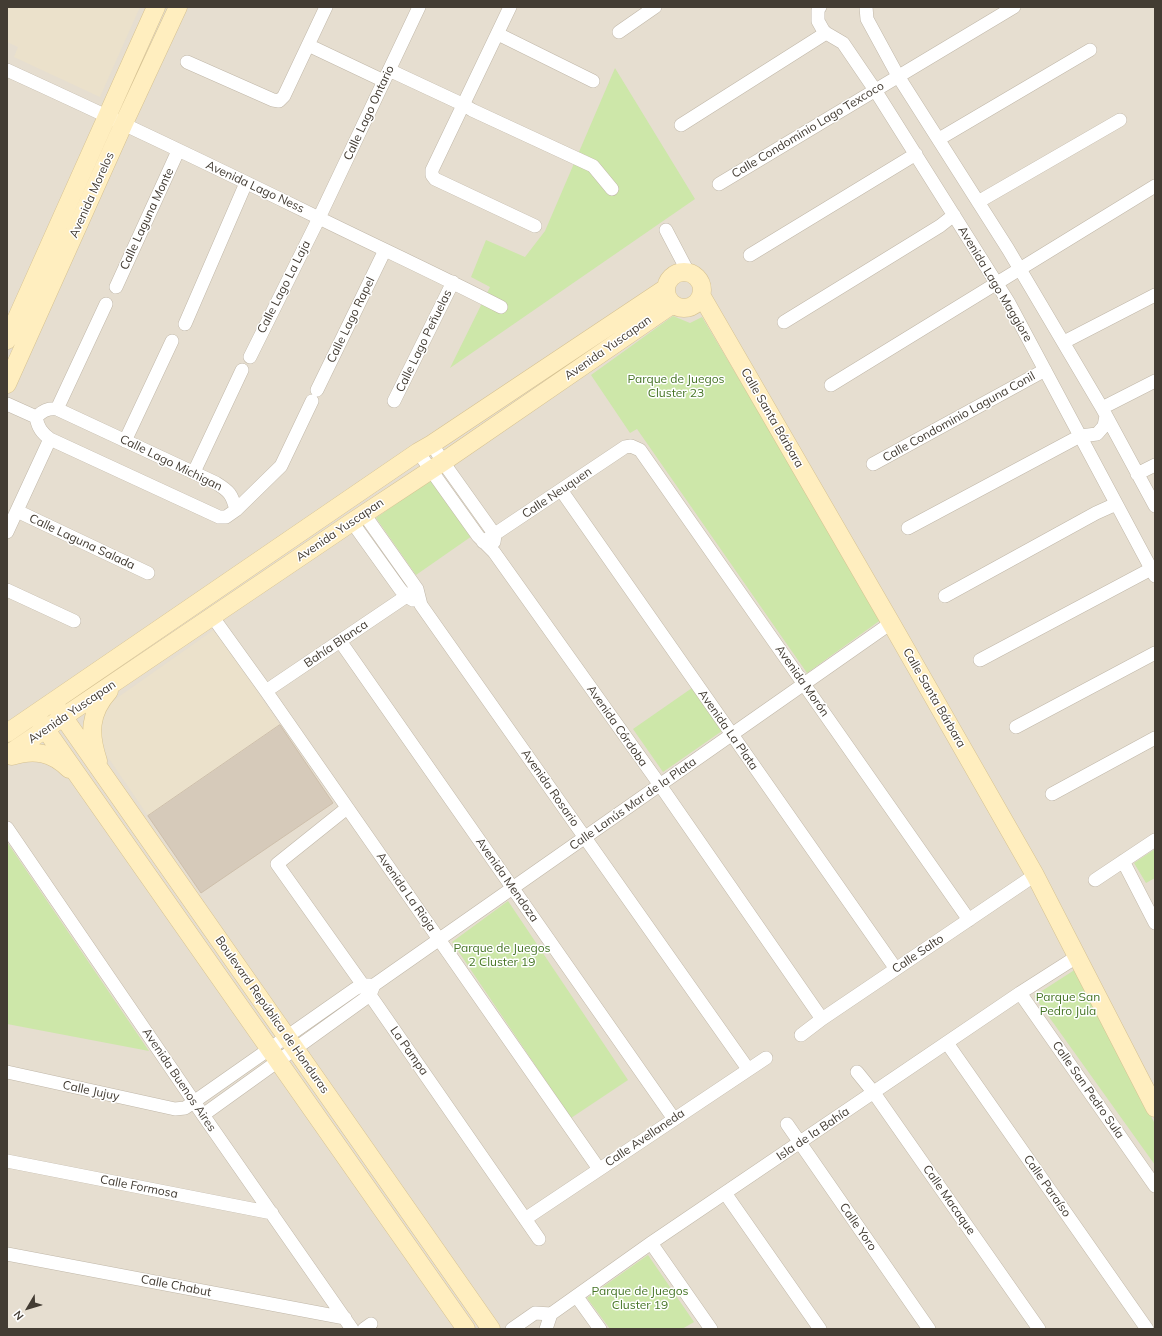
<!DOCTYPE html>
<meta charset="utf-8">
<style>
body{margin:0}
#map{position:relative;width:1162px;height:1336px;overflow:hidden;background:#f2ece2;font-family:Mulish,sans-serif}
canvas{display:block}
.frame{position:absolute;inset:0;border:8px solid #433c33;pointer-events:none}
.north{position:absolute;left:8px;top:1288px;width:40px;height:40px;-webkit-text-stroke:3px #fff;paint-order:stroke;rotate:232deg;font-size:11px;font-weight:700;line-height:16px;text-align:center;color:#433c33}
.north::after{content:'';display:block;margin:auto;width:14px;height:18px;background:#433c33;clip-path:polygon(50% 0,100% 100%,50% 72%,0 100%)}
</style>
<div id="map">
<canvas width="1162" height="1336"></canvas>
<div class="frame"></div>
<div class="north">N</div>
</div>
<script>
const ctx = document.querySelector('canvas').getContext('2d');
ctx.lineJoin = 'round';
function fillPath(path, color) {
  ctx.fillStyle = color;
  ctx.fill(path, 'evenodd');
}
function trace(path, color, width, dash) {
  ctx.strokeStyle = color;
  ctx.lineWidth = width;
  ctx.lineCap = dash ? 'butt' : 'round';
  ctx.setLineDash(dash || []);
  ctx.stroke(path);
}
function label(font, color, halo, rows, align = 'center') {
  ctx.font = font + ' Mulish,sans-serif';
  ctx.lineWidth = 3;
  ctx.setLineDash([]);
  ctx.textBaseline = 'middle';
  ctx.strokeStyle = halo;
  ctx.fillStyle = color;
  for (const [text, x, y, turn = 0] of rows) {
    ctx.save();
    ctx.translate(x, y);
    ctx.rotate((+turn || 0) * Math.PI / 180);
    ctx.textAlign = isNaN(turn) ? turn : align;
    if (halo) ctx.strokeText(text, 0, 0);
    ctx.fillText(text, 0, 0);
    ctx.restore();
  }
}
fillPath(new Path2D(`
 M7 7H1155V1329H7Z`), '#e6ded0');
fillPath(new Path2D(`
 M7 7H140L100 97 14 57 18 47 7 42Z
 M215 629 280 725 148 816 107 756 99 728 107 705Z`), '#ebe1cb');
fillPath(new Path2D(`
 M615 68 695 199 450 368 490 287 471 277 486 240 525 257 545 231Z
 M673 316 690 323 702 317 882 619 807 673 637 429 630 433 591 375Z
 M431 479 472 536 416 575 376 518Z
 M692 688 722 731 663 772 633 729Z
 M7 842 149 1051 7 1024Z
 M1155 849V878L1146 883 1134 863Z
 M508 901 628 1080 571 1118 452 942Z
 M1076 969 1155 1124V1165L1034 996Z
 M648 1255 694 1322 682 1329H610L587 1298Z`), '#cde7a9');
const building = new Path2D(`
 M280 725 333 803 201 893 148 816Z`);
fillPath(building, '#d6caba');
trace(building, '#cebfab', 1);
const street = new Path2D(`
 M510 7 432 170V175L435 179 535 226
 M820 7 818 10V21L823 30 826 33 843 43 875 90 1009 303 1155 576
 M866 7 867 19 898 76 1008 249 1102 408 1155 506
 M619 32 655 7
 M498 34 593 81
 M308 45 384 81
 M187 62 273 100 279 101 284 96 326 7
 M7 70C112 118 215 167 319 218 380 248 441 276 501 307
 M389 70 464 105 472 110 593 166 612 189
 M681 125 826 33
 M939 139 1090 50
 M719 184 1014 7
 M978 202 1120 120
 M666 230 688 272
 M750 255 916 154
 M116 287 178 151
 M784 322 940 226 954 215
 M185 324 246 183
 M1064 342 1155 295
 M250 357 319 218 419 7
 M831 385 1155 186
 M317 390 385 250
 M394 401 453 282
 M7 404 36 417
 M1102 408 1155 381
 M57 409 106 304
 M36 417C38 428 42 433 50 439L219 517H226L236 510 281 466 312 401
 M36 417C43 411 47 408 57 409L216 483C229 491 232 494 236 510
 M125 441 172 341
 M432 444 443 462 495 535 494 542
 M418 452 478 536 494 552 660 785 822 1019
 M873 464 1045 370
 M194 472 242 370
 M1137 474 1155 465
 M561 490 896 969
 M17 511 148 573
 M364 514 417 589 421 605 748 1069
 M352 522 400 589 406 596 413 600
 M908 528 1080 436 1097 434 1104 426 1106 416
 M7 532 50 439
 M483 542 625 447 631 446 640 450 969 920
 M7 590 74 621
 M945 596 1096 513 1116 504
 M212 616 266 691 599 1169
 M340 641 674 1119
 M980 660 1151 569
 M266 691 417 589
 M1016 727 1155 653
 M1052 794 1155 738
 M347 808 277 864 370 995 539 1239
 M7 828 203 1115 352 1329
 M1123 861 1155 923
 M1095 880 1155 840
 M1020 993 1155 1186
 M801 1035 822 1019 1035 875
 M947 1043 1147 1329
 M7 1072 175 1109 185 1108 355 989 363 985H370
 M857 1072 874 1093 1039 1329
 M203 1115 363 1000 370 995 374 985 891 623
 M787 1124 929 1329
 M7 1161 272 1213
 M725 1193 820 1329
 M525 1219 766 1058
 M651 1243 711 1329
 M7 1254 345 1318
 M577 1297 600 1329
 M364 1329 371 1324
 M512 1329 535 1313 551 1314
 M546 1329 551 1314 651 1243 1020 993 1078 956`);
const secondary = new Path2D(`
 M666 290a18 18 0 1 1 36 0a18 18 0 1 1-36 0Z
 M701 295 891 623 1035 875 1155 1108
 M7 340 156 7
 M7 384 124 123 178 7
 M57 708 491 1329
 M39 720 466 1329
 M7 733 418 452 432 444 666 288
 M7 755 352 522 443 462 673 304
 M12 756C34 749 52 752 69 769
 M98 761C89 734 89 713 109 691`);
trace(street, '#c0b7a8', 14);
trace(secondary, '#d6c292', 19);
trace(street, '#fff', 13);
trace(secondary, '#ffeebf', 18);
label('12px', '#433c33', '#fff', [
 ["Calle Lago Ontario",369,113,-65],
 ["Calle Condominio Lago Texcoco",808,130,-31],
 ["Avenida Lago Ness",255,187,25],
 ["Avenida Morelos",92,195,-66],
 ["Calle Laguna Monte",147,219,-65],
 ["Avenida Lago Maggiore",995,284,59],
 ["Calle Lago La Laja",284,287,-63],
 ["Calle Lago Rapel",351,320,-64],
 ["Calle Lago Peñuelas",424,341,-64],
 ["Avenida Yuscapan",608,348,-35],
 ["Calle Condominio Laguna Conil",959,417,-29],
 ["Calle Santa Bárbara",772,418,60],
 ["Calle Lago Michigan",171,463,26],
 ["Calle Neuquen",557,493,-34],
 ["Avenida Yuscapan",340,530,-34],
 ["Calle Laguna Salada",82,542,25],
 ["Bahía Blanca",336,644,-34],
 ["Avenida Morón",802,681,55],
 ["Calle Santa Bárbara",934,698,60],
 ["Avenida Yuscapan",72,712,-34],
 ["Avenida Córdoba",617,726,55],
 ["Avenida La Plata",728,730,55],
 ["Avenida Rosario",550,788,55],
 ["Calle Lanús Mar de la Plata",633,804,-35],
 ["Avenida Mendoza",507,880,55],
 ["Avenida La Rioja",406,892,55],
 ["Calle Salto",918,954,-34],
 ["Boulevard República de Honduras",272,1015,55],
 ["La Pampa",409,1051,55],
 ["Avenida Buenos Aires",179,1080,56],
 ["Calle San Pedro Sula",1088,1090,55],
 ["Calle Jujuy",91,1091,12],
 ["Isla de la Bahía",813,1134,-34],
 ["Calle Avellaneda",645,1138,-34],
 ["Calle Paraíso",1047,1186,55],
 ["Calle Formosa",139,1187,11],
 ["Calle Macaque",949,1200,55],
 ["Calle Yoro",858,1227,55],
 ["Calle Chabut",176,1286,11]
]);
label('12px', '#467526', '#fff', [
 ["Parque de Juegos",676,379],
 ["Cluster 23",676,393],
 ["Parque de Juegos",502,948],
 ["2 Cluster 19",502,962],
 ["Parque San",1068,997],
 ["Pedro Jula",1068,1011],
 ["Parque de Juegos",640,1291],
 ["Cluster 19",640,1305]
]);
</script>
